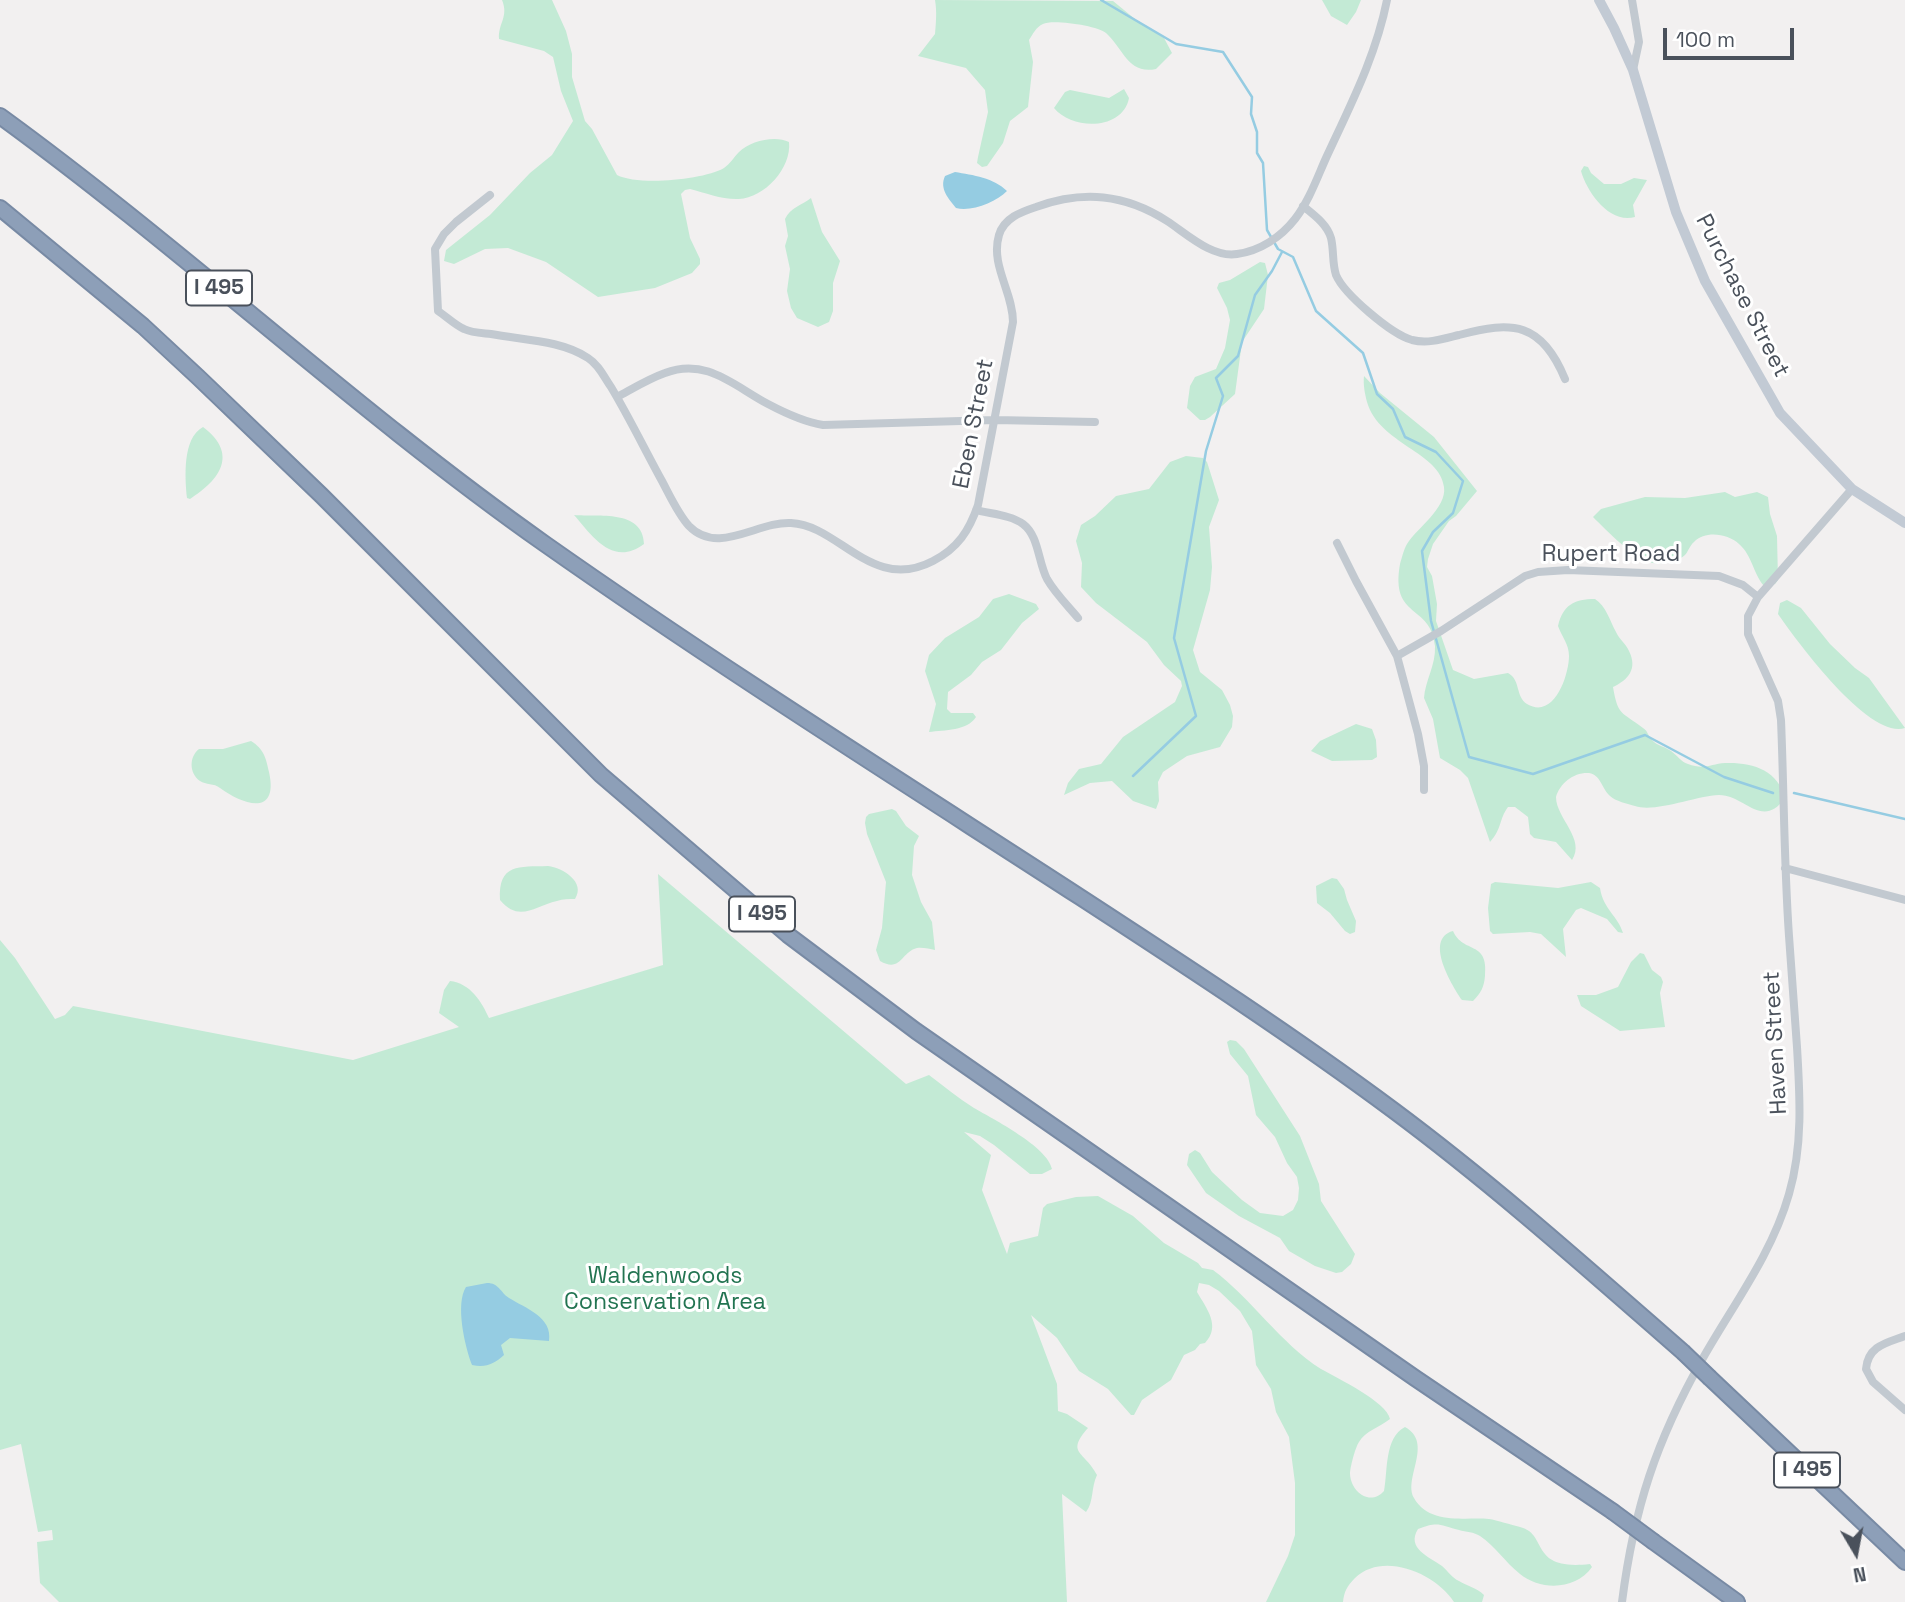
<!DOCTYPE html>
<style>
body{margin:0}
#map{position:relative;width:1905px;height:1602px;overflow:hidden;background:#f2f0f0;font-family:"Space Grotesk",sans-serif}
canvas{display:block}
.north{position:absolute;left:1821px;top:1518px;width:70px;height:70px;-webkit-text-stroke:5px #fff;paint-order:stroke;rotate:170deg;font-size:19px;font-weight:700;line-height:28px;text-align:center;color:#4a515b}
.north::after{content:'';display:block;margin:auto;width:24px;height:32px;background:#4a515b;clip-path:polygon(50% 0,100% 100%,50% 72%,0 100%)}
.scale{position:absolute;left:1663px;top:28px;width:131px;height:32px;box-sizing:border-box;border:4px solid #4a515b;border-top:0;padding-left:9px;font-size:21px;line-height:24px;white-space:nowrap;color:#4a515b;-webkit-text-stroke:5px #fff;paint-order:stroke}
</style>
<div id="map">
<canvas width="1905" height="1602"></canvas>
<div class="north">N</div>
<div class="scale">100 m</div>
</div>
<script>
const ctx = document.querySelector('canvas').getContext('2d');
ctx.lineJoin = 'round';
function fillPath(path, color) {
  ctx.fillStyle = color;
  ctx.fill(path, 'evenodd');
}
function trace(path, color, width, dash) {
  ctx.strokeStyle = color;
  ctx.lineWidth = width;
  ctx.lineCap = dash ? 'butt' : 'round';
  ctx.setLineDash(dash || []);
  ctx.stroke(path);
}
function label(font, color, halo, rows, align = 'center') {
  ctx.font = font + ' "Space Grotesk",sans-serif';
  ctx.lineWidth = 6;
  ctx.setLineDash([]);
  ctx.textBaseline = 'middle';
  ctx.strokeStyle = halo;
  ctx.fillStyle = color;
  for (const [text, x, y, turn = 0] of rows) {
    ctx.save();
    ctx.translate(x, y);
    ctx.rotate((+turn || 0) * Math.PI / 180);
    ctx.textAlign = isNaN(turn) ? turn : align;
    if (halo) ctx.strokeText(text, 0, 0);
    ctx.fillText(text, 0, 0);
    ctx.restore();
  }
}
fillPath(new Path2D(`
 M502 0H552L566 31 572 54V77L585 121 592 129 617 175C638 186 703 180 724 168 730 164 734 157 739 152 750 141 775 135 789 142 792 168 764 198 739 199 723 200 706 193 690 189L685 190 681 194 690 238 700 259V264L692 273 655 288 598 297 546 262 508 248 485 249 454 264 444 261 446 250 490 215 530 173 552 155 573 121 561 91 553 57 544 51 499 39C498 23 509 17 502 0Z
 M935 0 1113 1 1135 19 1164 38 1172 53 1156 69C1128 75 1123 48 1106 33 1098 26 1053 19 1043 24 1036 27 1033 34 1029 40L1033 62 1028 107 1010 121 1003 143 987 166 982 167 977 163 978 157 988 112 985 90 966 68 918 56 935 34C936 23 937 11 935 0Z
 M1322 0H1361L1356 12 1347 25 1331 16Z
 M1124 89 1129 98C1123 130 1073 131 1054 108L1065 92 1070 90 1109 98Z
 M1584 166 1588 167 1591 173 1604 184H1621L1634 178 1647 180 1633 205 1635 217C1609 224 1587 192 1581 171Z
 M811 198 822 232 840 261 833 283V311L829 322 818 327 797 318 791 308 787 291 790 269 785 246 788 236 785 219C790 208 802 205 811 198Z
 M1260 262 1265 263 1268 275 1264 309 1242 342 1235 394 1210 417 1205 420H1200L1187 408 1190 386 1195 377 1216 369 1225 348 1230 320 1227 308 1217 288 1219 283 1230 280Z
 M1364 376 1380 393 1434 437 1477 491 1456 516 1449 521 1433 544 1428 559 1427 567 1432 576 1437 604 1436 621 1453 670 1474 679 1508 673C1521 680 1515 696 1527 704 1554 720 1569 675 1569 656 1569 644 1562 637 1558 626 1563 605 1574 599 1595 599 1606 606 1610 621 1616 632 1619 639 1626 644 1629 651 1638 669 1628 680 1613 687 1618 716 1621 711 1643 728 1648 731 1648 736 1652 740 1657 746 1666 747 1671 751 1677 755 1681 762 1688 764 1704 770 1711 764 1725 763 1752 762 1778 770 1785 798 1762 830 1745 795 1719 795 1695 796 1655 813 1635 806 1628 804 1615 801 1610 796 1602 789 1601 775 1589 773 1574 772 1560 783 1556 797 1556 818 1586 839 1572 860L1556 842 1534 838 1530 834 1528 817 1515 807H1508C1499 819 1502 829 1490 842L1468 778 1460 770 1440 758 1433 719 1424 698C1425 681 1436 665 1435 646 1431 603 1390 620 1400 564 1402 557 1404 549 1407 544 1417 528 1447 508 1444 487 1440 452 1379 444 1367 402 1365 394 1363 385 1364 376Z
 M203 427C239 454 220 480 190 499L187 498C185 479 182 438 203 427Z
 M1186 456 1203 458 1207 462 1219 500 1209 527 1212 567 1210 590 1193 650 1200 672 1222 690 1230 705 1233 716 1232 727 1220 747 1187 756 1163 772 1158 782 1159 801 1156 809 1133 801 1112 781 1090 783 1064 795 1068 783 1079 769 1101 764 1123 737 1175 702 1182 686 1181 681 1164 665 1147 642 1096 603 1081 587 1082 563 1076 541 1081 525 1095 516 1116 496 1149 489 1170 462Z
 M1725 492 1735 497 1757 492 1768 497 1770 514 1777 536 1778 580 1775 584 1764 586C1753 573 1752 555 1739 544 1728 534 1706 530 1694 542 1690 545 1688 552 1685 555 1678 562 1662 564 1653 563 1635 560 1606 530 1593 517L1601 509 1645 497 1685 498Z
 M574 515C598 517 643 509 644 544 613 567 593 537 574 515Z
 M1009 594 1036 604 1039 609 1022 623 1001 650 982 662 971 675 948 692 947 709 951 713H973L976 717C967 731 945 730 929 732L936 704 925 671 929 655 945 638 979 617 993 599Z
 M1787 600 1801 608 1830 644 1855 668 1869 678 1905 728C1869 740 1796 640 1778 614L1780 603Z
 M1356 724 1372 729 1376 740 1377 757 1372 760 1332 761 1311 751 1320 741Z
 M251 741C264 749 266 758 269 772 279 817 243 805 220 788 214 783 206 785 200 781 189 773 189 757 199 749H223Z
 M892 809 896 811 906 826 919 836 914 846 912 875 921 902 932 922 935 950C930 949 922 947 917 948 901 952 901 973 880 961L876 950 882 928 886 882 867 834 865 823 866 817 869 814Z
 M548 866C563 868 586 882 575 899 569 899 563 899 557 901 535 906 519 923 500 900 498 863 519 867 548 866Z
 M658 874 906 1084 929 1075C944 1086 958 1098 974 1108 993 1119 1048 1147 1052 1169L1042 1174H1030L994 1145 980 1136 964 1132 991 1155 982 1190 1007 1254 1010 1243 1038 1236 1043 1208 1047 1204 1076 1197 1098 1196 1133 1216 1164 1243 1198 1263 1202 1268 1213 1270C1252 1299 1280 1343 1321 1369 1337 1378 1387 1402 1390 1419 1380 1427 1365 1431 1359 1442 1355 1448 1350 1468 1350 1474 1351 1493 1371 1506 1384 1491 1388 1471 1384 1438 1405 1427 1434 1443 1403 1478 1414 1498 1429 1525 1465 1517 1489 1519 1497 1520 1511 1525 1520 1527 1549 1534 1528 1571 1590 1564L1592 1567C1576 1590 1541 1591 1520 1574 1505 1562 1495 1546 1480 1536 1474 1532 1466 1532 1459 1530 1440 1525 1438 1521 1418 1529 1406 1548 1429 1557 1442 1566 1448 1571 1452 1578 1459 1581 1467 1586 1477 1588 1484 1595L1482 1602H1454C1435 1573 1383 1551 1355 1578 1347 1586 1344 1592 1343 1602H1266L1288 1556 1295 1535V1483L1289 1437 1276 1412 1271 1389 1256 1365 1252 1331 1240 1311 1219 1291 1209 1285 1199 1283 1197 1292C1207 1309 1221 1326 1205 1343L1200 1344 1195 1350 1184 1355 1171 1380 1142 1400 1134 1415H1131L1108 1389 1079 1371 1057 1338 1031 1315 1057 1384 1058 1411 1067 1414 1088 1428C1065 1454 1085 1451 1097 1475 1091 1487 1094 1502 1086 1512L1062 1494 1067 1602H59L40 1583 37 1542 53 1540 52 1530 38 1532 21 1444 0 1450V940L15 958 55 1019 65 1015 73 1006 353 1060 459 1027 439 1013 444 990 450 981C470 983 482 1002 489 1018L663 965Z
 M1332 878 1337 879 1344 889 1347 900 1356 921 1355 932 1350 934 1345 931 1330 913 1317 903 1316 886Z
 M1495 882 1558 888 1591 882 1600 888C1603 909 1618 916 1623 933L1618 932 1607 919 1581 908 1576 910 1563 929 1566 957 1541 934 1530 932 1493 934 1490 931 1488 908 1491 884Z
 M1453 931C1463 954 1489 940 1485 976 1484 987 1481 993 1473 1001L1462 1000C1453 987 1423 939 1453 931Z
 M1640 953 1644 954 1652 970 1661 977 1663 982 1660 993 1665 1027 1620 1031 1581 1006 1577 995H1596L1618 987 1631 962Z
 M1230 1040 1236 1041 1244 1049 1300 1136 1319 1184 1321 1201 1355 1254 1351 1264 1342 1272 1336 1273 1315 1266 1289 1251 1280 1238 1239 1216 1206 1193 1187 1165 1189 1154 1195 1150 1200 1153 1212 1172 1242 1200 1260 1213 1283 1216 1293 1210 1298 1200 1299 1188 1297 1177 1287 1163 1275 1137 1256 1115 1248 1076 1230 1054 1227 1042Z`), '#c3ead5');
fillPath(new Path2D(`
 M955 172C973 175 994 178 1007 191 996 202 972 212 956 208 949 199 939 189 945 176Z
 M487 1283C499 1283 500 1292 509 1298 525 1308 553 1317 549 1341L510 1338 501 1345 504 1355C494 1364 486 1368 472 1365 465 1347 455 1304 466 1287Z`), '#95cce2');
trace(new Path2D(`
 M1101 0 1176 44 1223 52 1252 97 1251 114 1257 132V153L1263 163 1267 230 1278 249 1293 257 1316 311 1363 353 1377 394 1393 409 1405 437 1436 452 1463 481 1453 513 1433 532 1422 551 1431 621 1469 757 1533 774 1645 735 1724 777 1773 793
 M1133 776 1196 716 1174 638 1206 451 1223 396 1216 378 1238 356 1255 295 1272 271 1282 252
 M1794 793 1905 819`), '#95cce2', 2.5);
const motorway = new Path2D(`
 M0 116C187 252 356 411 545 544 720 667 901 781 1080 897 1186 966 1292 1035 1393 1110 1494 1185 1588 1269 1683 1352
 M0 208 143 326 198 377 321 495 601 775 788 935 916 1031 1415 1378 1612 1511
 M1710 1378 1905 1562
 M1654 1542 1737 1602`);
trace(motorway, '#788aa4', 18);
trace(new Path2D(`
 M1632 0 1639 42 1633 70
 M490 195 456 222 444 234 435 249 438 311C447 317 455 325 464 329 472 333 482 333 491 334 522 340 561 340 588 358 599 365 604 377 611 387 629 417 645 450 662 481 670 496 678 514 689 526 718 556 758 521 791 523 839 525 872 593 933 561 958 548 969 531 978 505L1013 322C1013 292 990 265 999 235 1004 218 1021 212 1036 207 1083 190 1125 194 1167 221 1187 234 1212 258 1237 254 1260 251 1281 237 1295 219 1309 201 1317 178 1326 158 1350 106 1376 56 1387 0
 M1303 206C1314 215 1327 224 1331 238 1334 250 1332 263 1336 275 1344 294 1391 334 1412 340 1428 344 1443 339 1459 335 1513 320 1542 323 1565 379
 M617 397C632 389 648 379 665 373 706 357 734 386 768 404 785 413 804 422 823 425L995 420 1095 422
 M976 510C991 514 1011 515 1023 524 1039 536 1038 562 1047 579 1055 593 1068 606 1078 618
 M1337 543 1356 581 1397 656 1418 734 1424 766V790
 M1397 656 1441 631 1525 576 1538 572 1568 570 1719 576 1743 585 1758 597
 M1785 868 1905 900
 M1905 1336C1886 1343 1868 1346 1866 1369L1873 1382 1905 1410
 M1622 1602C1634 1508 1656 1441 1703 1358 1733 1305 1772 1254 1789 1194 1803 1146 1800 1097 1797 1047 1794 1010 1792 973 1789 936 1784 864 1784 792 1781 720L1778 701 1748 634V616L1758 597 1852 489`), '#c2c9d0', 8);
trace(new Path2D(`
 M1599 0 1614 28 1633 70 1676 212 1705 281 1780 413 1852 489 1905 523`), '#c2cad4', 10);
trace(motorway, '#8d9fb8', 14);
const motorwayBridge = new Path2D(`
 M1683 1352 1710 1378
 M1612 1511 1654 1542`);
trace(motorwayBridge, '#788aa4', 18, []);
trace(motorwayBridge, '#8d9fb8', 14);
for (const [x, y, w] of [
 [219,288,66],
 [762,914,66],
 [1807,1470,66]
]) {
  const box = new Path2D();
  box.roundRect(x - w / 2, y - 17.5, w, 35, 5);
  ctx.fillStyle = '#fff';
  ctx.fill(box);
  trace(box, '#4a515b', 2);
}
label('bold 21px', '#4a515b', null, [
 ["I 495",219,288],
 ["I 495",762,914],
 ["I 495",1807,1470]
]);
label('23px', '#4a515b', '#fff', [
 ["Purchase Street",1742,296,63],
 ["Eben Street",974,424,-79],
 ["Rupert Road",1611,555],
 ["Haven Street",1776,1043,-93]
]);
label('23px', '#227451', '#fff', [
 ["Waldenwoods",665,1277],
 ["Conservation Area",665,1303]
]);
</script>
